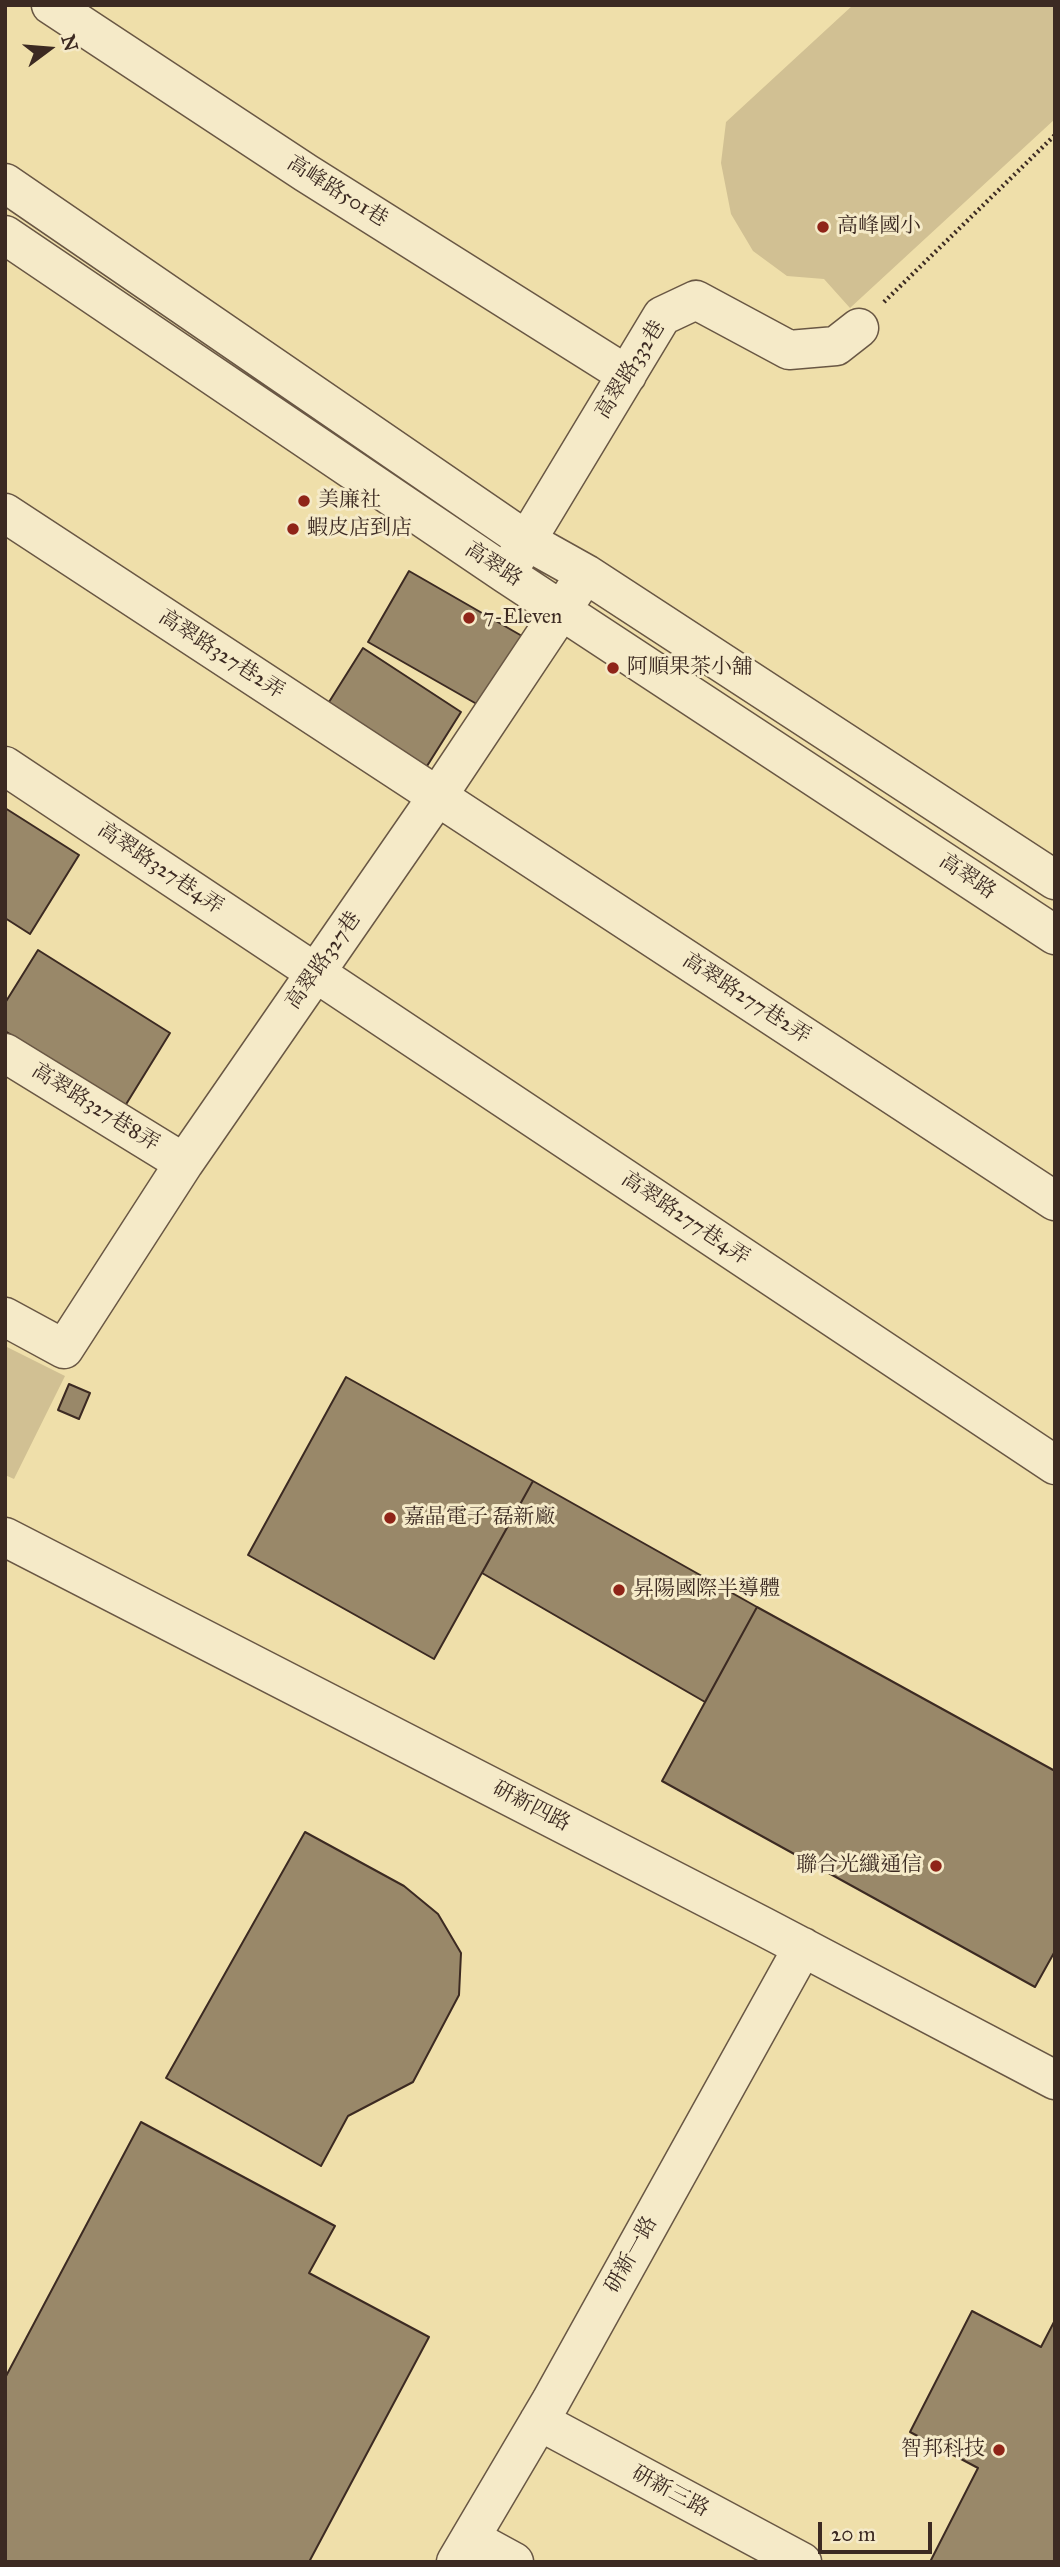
<!DOCTYPE html>
<meta charset="utf-8">
<style>
body{margin:0}
#map{position:relative;width:1060px;height:2567px;overflow:hidden;background:#efdfaa;font-family:"IM FELL Great Primer",serif}
canvas{display:block}
.frame{position:absolute;inset:0;border:7px solid #3c2a22;pointer-events:none}
.north{position:absolute;left:14px;top:14px;width:70px;height:70px;-webkit-text-stroke:5px #f5eac8;paint-order:stroke;rotate:74deg;font-size:19px;font-weight:700;line-height:28px;text-align:center;color:#3c2a22}
.north::after{content:'';display:block;margin:auto;width:24px;height:32px;background:#3c2a22;clip-path:polygon(50% 0,100% 100%,50% 72%,0 100%)}
.scale{position:absolute;left:818px;top:2522px;width:114px;height:32px;box-sizing:border-box;border:4px solid #3c2a22;border-top:0;padding-left:9px;font-size:21px;line-height:24px;white-space:nowrap;color:#3c2a22;-webkit-text-stroke:5px #f5eac8;paint-order:stroke}
</style>
<div id="map">
<canvas width="1060" height="2567"></canvas>
<div class="frame"></div>
<div class="north">N</div>
<div class="scale">20 m</div>
</div>
<script>
const ctx = document.querySelector('canvas').getContext('2d');
ctx.lineJoin = 'round';
function fillPath(path, color) {
  ctx.fillStyle = color;
  ctx.fill(path, 'evenodd');
}
function trace(path, color, width, dash) {
  ctx.strokeStyle = color;
  ctx.lineWidth = width;
  ctx.lineCap = dash ? 'butt' : 'round';
  ctx.setLineDash(dash || []);
  ctx.stroke(path);
}
function label(font, color, halo, rows, align = 'center') {
  ctx.font = font + ' "IM FELL Great Primer","Noto Serif TC",serif';
  ctx.lineWidth = 6;
  ctx.setLineDash([]);
  ctx.textBaseline = 'middle';
  ctx.strokeStyle = halo;
  ctx.fillStyle = color;
  for (const [text, x, y, turn = 0] of rows) {
    ctx.save();
    ctx.translate(x, y);
    ctx.rotate((+turn || 0) * Math.PI / 180);
    ctx.textAlign = isNaN(turn) ? turn : align;
    if (halo) ctx.strokeText(text, 0, 0);
    ctx.fillText(text, 0, 0);
    ctx.restore();
  }
}
fillPath(new Path2D(`
 M853 5H1055V119L850 308 824 279 787 276 753 251 731 214 721 163 726 122Z
 M5 1346 65 1376 14 1479 5 1475Z`), '#d1c093');
const building = new Path2D(`
 M409 571 522 636 482 707 368 642Z
 M363 648 461 712 422 774 324 710Z
 M5 808 79 855 30 934 5 918Z
 M38 950 170 1033 125 1106 5 1031V1003Z
 M346 1377 533 1481 434 1659 248 1555Z
 M69 1384 90 1393 79 1419 58 1410Z
 M533 1481 757 1607 705 1702 482 1573Z
 M757 1607 1055 1771V1951L1035 1987 662 1781Z
 M305 1832 404 1886 438 1914 461 1953 459 1995 413 2082 348 2116 321 2166 166 2078Z
 M141 2122 335 2226 309 2273 429 2337 309 2562H5V2378Z
 M972 2311 1041 2347 1055 2320V2562H930L978 2468 910 2432Z`);
fillPath(building, '#998869');
trace(building, '#3c2a22', 2);
const minor = new Path2D(`
 M51 5 306 173 627 375
 M5 183 527 541 586 574 1055 880
 M5 235 506 574 1055 935
 M5 513 1055 1201
 M513 563 662 316 696 300 789 350 836 346 859 328
 M5 766 1055 1465
 M5 1053 184 1163
 M5 1317 64 1349 184 1163 437 797 577 587
 M5 1537 764 1927 1055 2080
 M539 2421 802 2562
 M470 2538 514 2562
 M456 2562 551 2401 803 1947`);
trace(minor, '#695744', 41);
trace(new Path2D(`
 M884 302 1055 135`), '#3c2a22', 4.5, [2, 3.5]);
trace(minor, '#f5eac8', 38);
for (const [x, y, r, color] of [
 [823,227,7,"#8f2418"],
 [304,501,7,"#8f2418"],
 [293,529,7,"#8f2418"],
 [469,618,7,"#8f2418"],
 [613,668,7,"#8f2418"],
 [390,1518,7,"#8f2418"],
 [619,1590,7,"#8f2418"],
 [936,1866,7,"#8f2418"],
 [999,2450,7,"#8f2418"]
]) {
  const dot = new Path2D();
  dot.arc(x, y, r, 0, 2 * Math.PI);
  ctx.fillStyle = color;
  ctx.fill(dot);
  trace(dot, '#f5eac8', 2.5);
}
label('21px', '#3c2a22', '#f5eac8', [
 ["高峰路501巷",337,192,32],
 ["高翠路332巷",631,370,-58],
 ["高翠路",493,565,33],
 ["高翠路327巷2弄",221,655,33],
 ["高翠路327巷4弄",160,869,34],
 ["高翠路",967,877,34],
 ["高翠路327巷",324,961,-55],
 ["高翠路277巷2弄",746,999,33],
 ["高翠路327巷8弄",95,1108,32],
 ["高翠路277巷4弄",685,1219,34],
 ["研新四路",531,1807,27],
 ["研新一路",632,2255,-61],
 ["研新三路",670,2492,28]
]);
label('21px', '#3c2a22', '#f5eac8', [
 ["高峰國小",837,227],
 ["美廉社",318,501],
 ["蝦皮店到店",307,529],
 ["7-Eleven",483,618],
 ["阿順果茶小舖",627,668],
 ["嘉晶電子 磊新廠",404,1518],
 ["昇陽國際半導體",633,1590],
 ["聯合光纖通信",922,1866,"right"],
 ["智邦科技",985,2450,"right"]
], 'left');
</script>
